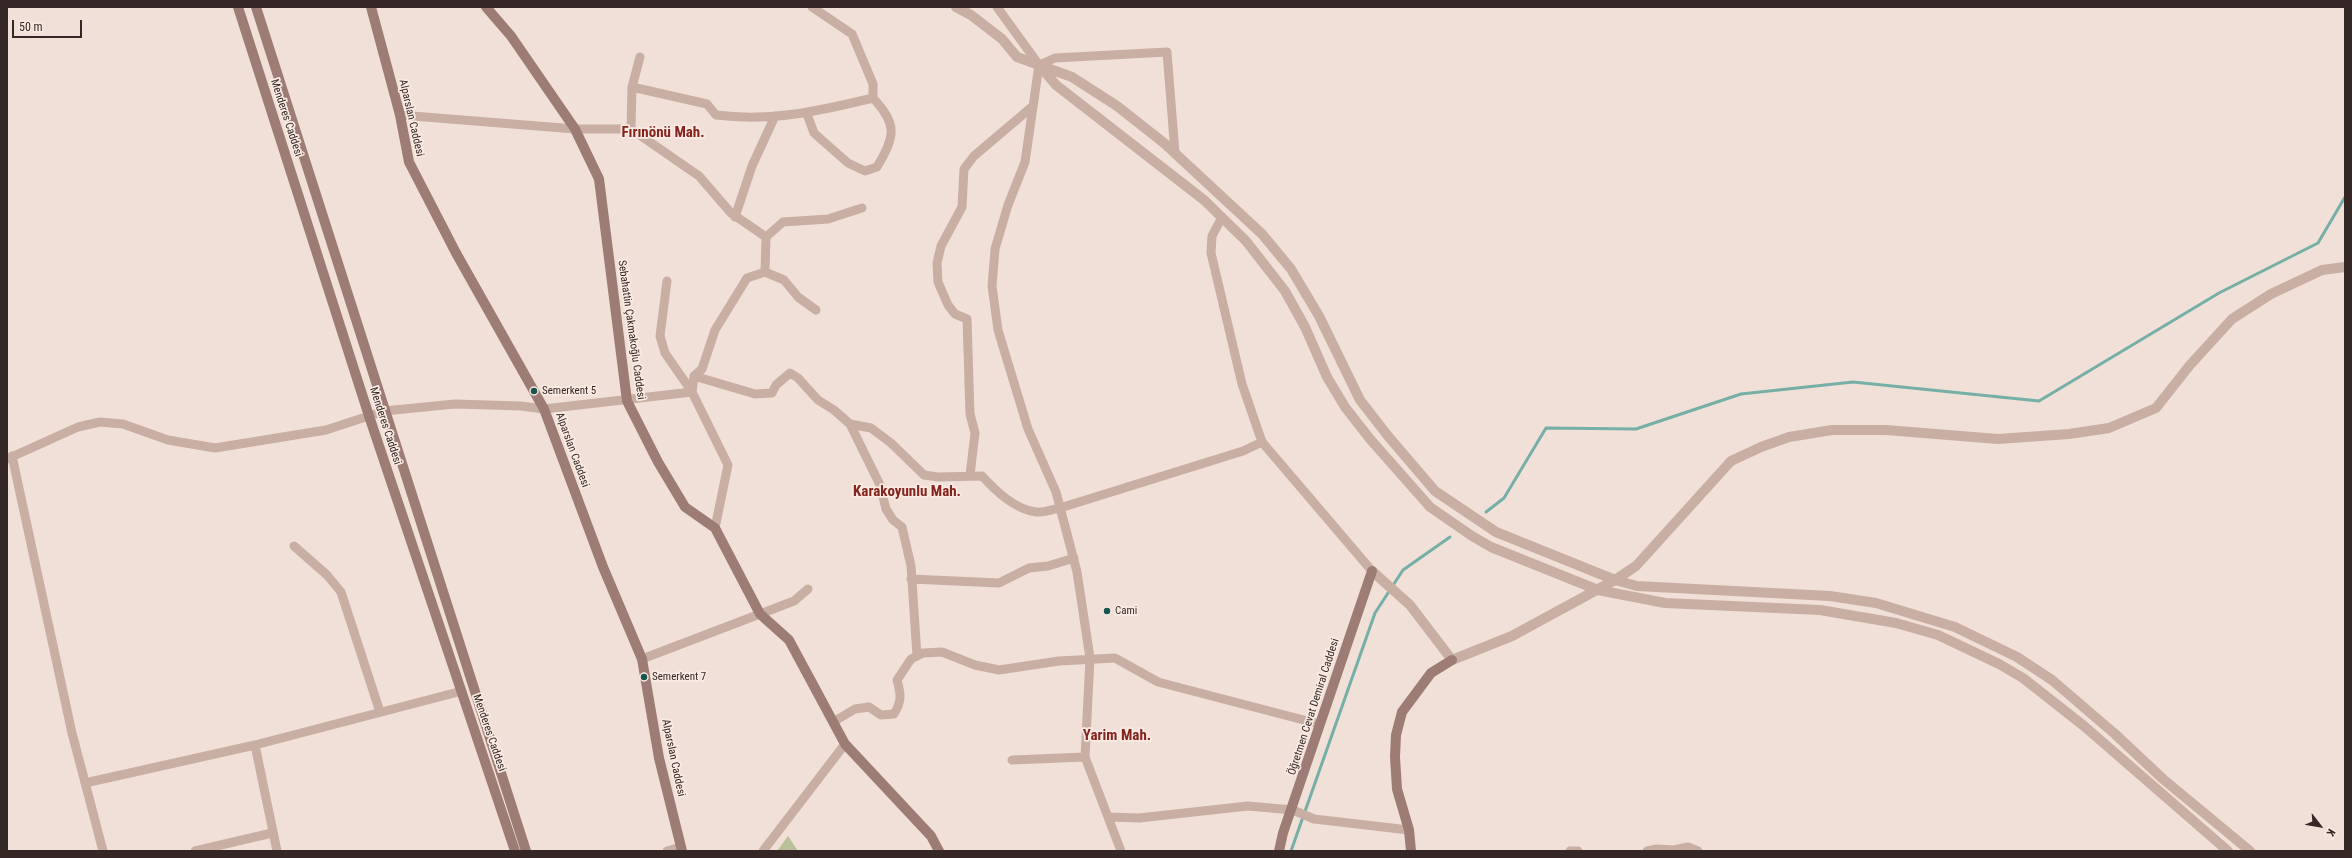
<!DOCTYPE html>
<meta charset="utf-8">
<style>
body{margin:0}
#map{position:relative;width:2352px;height:858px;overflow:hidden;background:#f1e0d7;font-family:"Roboto Condensed",sans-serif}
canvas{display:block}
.frame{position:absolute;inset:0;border:8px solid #342725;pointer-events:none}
.north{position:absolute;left:2300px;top:806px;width:40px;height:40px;-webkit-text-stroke:3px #f9ebe3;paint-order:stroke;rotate:121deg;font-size:11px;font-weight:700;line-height:16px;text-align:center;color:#342725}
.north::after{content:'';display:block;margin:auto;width:14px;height:18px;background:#342725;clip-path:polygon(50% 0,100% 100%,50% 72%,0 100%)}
.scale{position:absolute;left:12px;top:20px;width:70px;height:18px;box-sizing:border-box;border:2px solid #342725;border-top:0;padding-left:5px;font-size:12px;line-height:14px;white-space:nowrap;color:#342725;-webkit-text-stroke:3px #f9ebe3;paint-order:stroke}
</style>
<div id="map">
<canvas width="2352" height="858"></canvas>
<div class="frame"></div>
<div class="north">K</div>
<div class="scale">50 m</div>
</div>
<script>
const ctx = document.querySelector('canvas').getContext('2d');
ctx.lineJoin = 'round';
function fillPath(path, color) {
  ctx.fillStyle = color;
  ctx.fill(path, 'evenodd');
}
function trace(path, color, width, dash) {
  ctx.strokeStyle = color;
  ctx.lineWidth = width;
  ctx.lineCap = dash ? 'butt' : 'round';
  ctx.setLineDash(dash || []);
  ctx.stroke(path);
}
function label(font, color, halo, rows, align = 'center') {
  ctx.font = font + ' "Roboto Condensed",sans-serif';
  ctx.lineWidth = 3.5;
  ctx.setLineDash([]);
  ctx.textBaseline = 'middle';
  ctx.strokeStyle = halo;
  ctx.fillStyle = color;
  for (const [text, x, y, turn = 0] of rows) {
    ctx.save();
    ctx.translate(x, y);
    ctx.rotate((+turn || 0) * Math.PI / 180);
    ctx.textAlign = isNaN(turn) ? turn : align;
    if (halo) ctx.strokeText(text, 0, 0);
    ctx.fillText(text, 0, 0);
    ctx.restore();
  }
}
fillPath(new Path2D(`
 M788 836 798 851H777Z`), '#bac097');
trace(new Path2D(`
 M1486 512 1504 498 1546 428 1636 429 1741 394 1853 382 2039 401 2219 293 2318 243 2345 197
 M1291 851 1375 613 1403 570 1450 537`), '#76afa7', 3);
trace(new Path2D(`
 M997 7 1039 65 1025 162 1008 205 995 249 992 286 998 330 1028 429 1056 492 1077 572 1090 658 1085 757 1121 851
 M1039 65 1055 58 1167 52 1175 153
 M632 87 707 104 716 115C772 122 819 111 873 98V84L852 34 812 7
 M807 114 814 133 848 163 865 171 877 167C895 136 898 125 873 98
 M400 115 575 129H631L699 176 731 213 766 237 765 272
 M631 129 632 87 640 57
 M735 217 752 166 775 116
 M1222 217 1212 236 1211 253 1242 384 1262 442
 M766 237 783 222 828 219 862 208
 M667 281 660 336 665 353 692 392 728 465 715 528
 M694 376 755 394 772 393 776 385 790 373 798 378 818 400 834 410 850 424 880 485 886 509 893 520 902 527 911 566 917 656
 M850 424 871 428 891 443 924 475 938 477 982 476C996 491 1014 509 1036 512 1043 513 1053 509 1060 508L1243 451 1262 442 1372 571
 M12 456 72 733 103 851
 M7 459 78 427 100 422 123 424 168 440 215 448 326 430 384 411 455 404 521 406 544 409 692 392 694 376 702 369 715 330 747 278 765 272 784 280 798 297 816 310
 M970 475 975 433 970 414 967 319 955 314 948 305 938 282 937 263 941 246 962 207 964 169 974 156 1033 106
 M294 546 327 575 341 592 380 712
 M911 579 999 583 1029 568 1048 566 1074 558
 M642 659 794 601 808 589
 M833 722 855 709 869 707 881 715 894 714C902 701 901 694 897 680L911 659 923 653 942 652 975 665 999 670 1059 661 1115 658 1158 682 1319 724
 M255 745 277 851
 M1012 760 1085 757
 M85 783 255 745 462 691
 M1108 817 1139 818 1248 806 1293 810 1314 819 1409 830
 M195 851 272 833
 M667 851 681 847
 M763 851 845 744
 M1570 851H1578
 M1647 851 1657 849 1674 850 1688 847 1698 851`), '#c9aea3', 9);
trace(new Path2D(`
 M956 7 971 15 1002 39 1017 57 1039 65
 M1372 571 1410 605 1452 660 1512 636 1615 580 1636 566 1731 461 1761 447 1789 437 1832 430H1886L1998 439 2069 434 2109 428 2156 408 2190 365 2232 319 2271 294 2322 270 2345 267
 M2228 851 2084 726 2023 678 1999 664 1938 635 1896 623 1820 610 1665 603 1598 590 1491 547 1472 536 1430 507 1370 439 1345 407 1327 377 1305 327 1285 291 1246 241 1204 200 1056 85 1039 65 1072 77 1117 106 1164 143 1262 234 1291 269 1319 316 1360 400 1388 436 1435 491 1496 532 1615 580 1637 586 1830 596 1876 603 1955 627 2017 657 2052 680 2115 734 2163 779 2250 851`), '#c9aea3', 10);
trace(new Path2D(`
 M238 7 369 416 515 851
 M256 7 526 851
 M371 7 400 115 409 162 456 253 544 409 603 567 642 659 659 758 682 851
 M486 7 511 36 575 129 599 179 627 401 658 462 685 507 715 528 760 614 789 640 845 744 931 836 939 851
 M1279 851 1283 833 1372 571
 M1411 851 1409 830 1397 789 1395 757 1396 735 1402 712 1431 673 1452 660`), '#9d7c75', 10);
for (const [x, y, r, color] of [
 [534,391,4,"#1a564f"],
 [1107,611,4,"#1a564f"],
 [644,677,4,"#1a564f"]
]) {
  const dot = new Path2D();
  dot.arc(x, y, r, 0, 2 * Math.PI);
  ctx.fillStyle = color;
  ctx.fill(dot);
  trace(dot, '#f9ebe3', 1.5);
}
label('11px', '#342725', '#f9ebe3', [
 ["Menderes Caddesi",286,118,72],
 ["Alparslan Caddesi",411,118,77],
 ["Sebahattin Çakmakoğlu Caddesi",631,330,82],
 ["Menderes Caddesi",385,426,72],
 ["Alparslan Caddesi",572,450,70],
 ["Öğretmen Cevat Demiral Caddesi",1314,707,-72],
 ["Menderes Caddesi",489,733,71],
 ["Alparslan Caddesi",673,758,78]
]);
label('11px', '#342725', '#f9ebe3', [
 ["Semerkent 5",542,391],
 ["Cami",1115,611],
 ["Semerkent 7",652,677]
], 'left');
label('bold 15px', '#85231d', '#f9ebe3', [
 ["Fırınönü Mah.",663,133],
 ["Karakoyunlu Mah.",907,492],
 ["Yarim Mah.",1117,736]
]);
</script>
